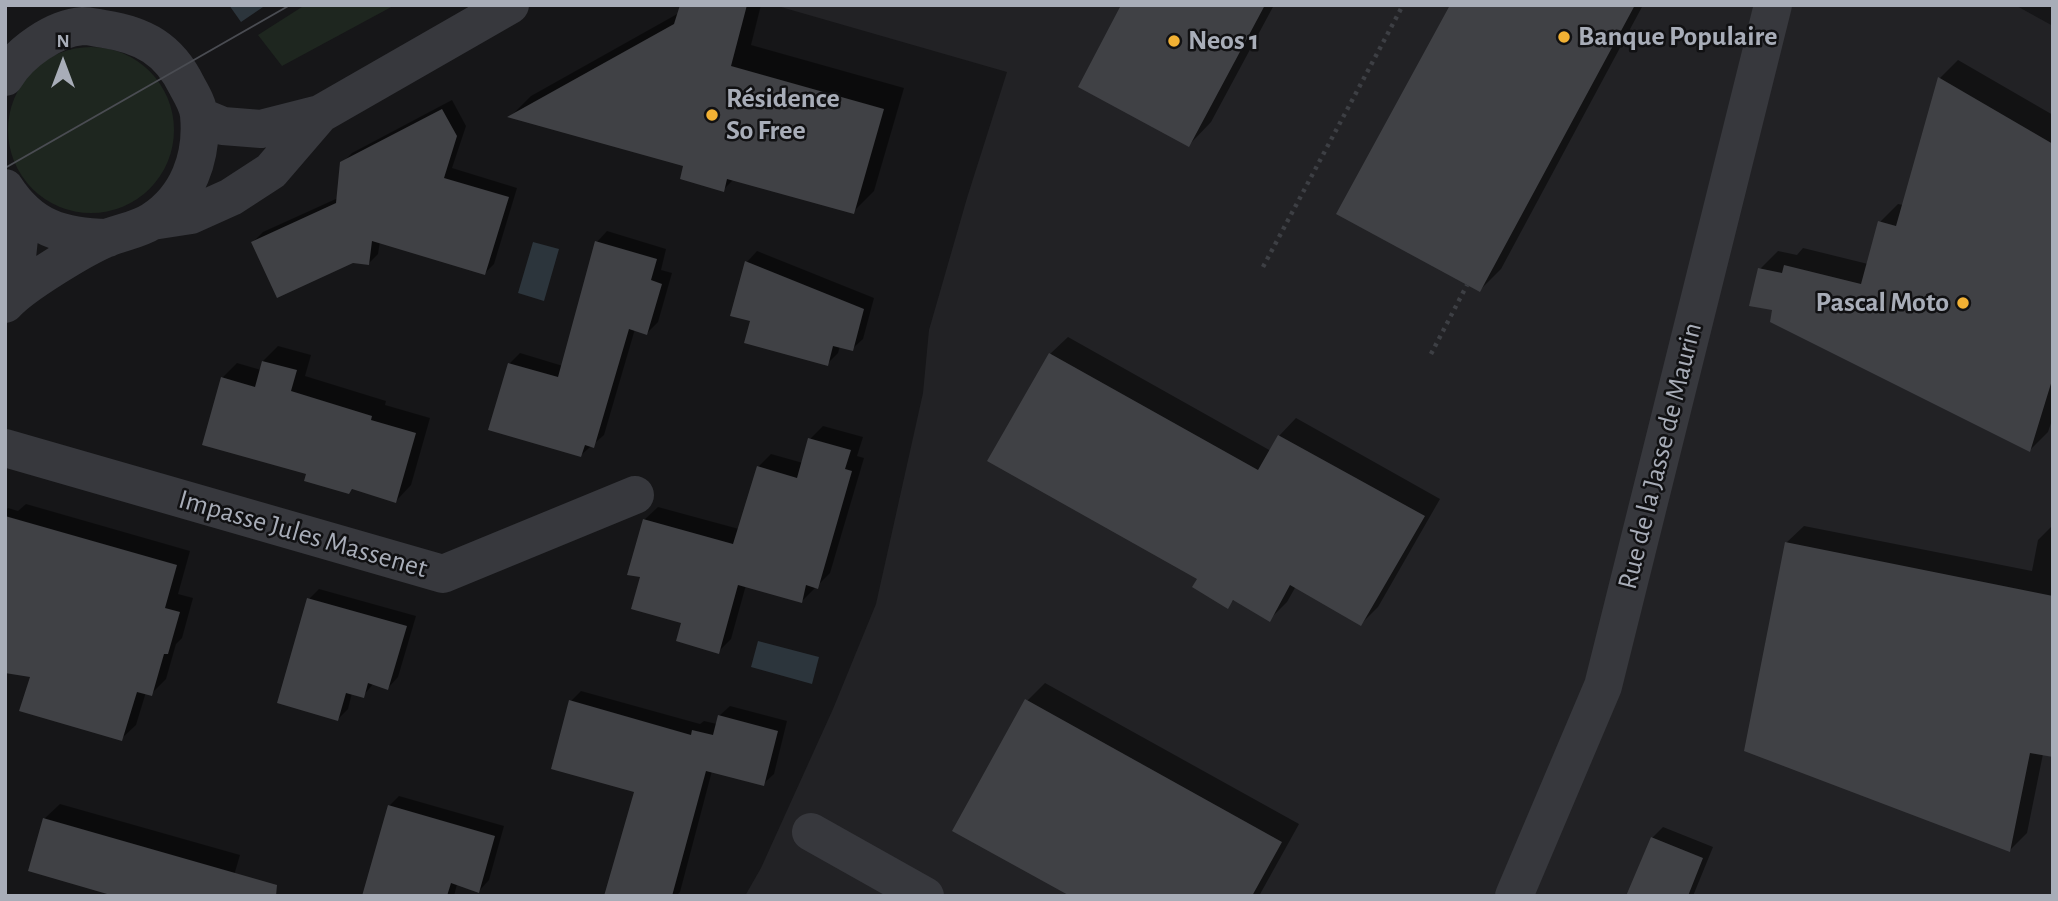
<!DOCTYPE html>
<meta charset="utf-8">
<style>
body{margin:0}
#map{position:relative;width:2058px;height:901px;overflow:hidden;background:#161618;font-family:"Alegreya Sans",sans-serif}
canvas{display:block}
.frame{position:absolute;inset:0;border:7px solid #a8adb8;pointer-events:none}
.north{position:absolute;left:28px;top:28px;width:70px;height:70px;-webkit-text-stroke:5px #111113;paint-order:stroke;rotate:0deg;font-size:19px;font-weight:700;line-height:28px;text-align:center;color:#a8adb8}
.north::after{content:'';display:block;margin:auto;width:24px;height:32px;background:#a8adb8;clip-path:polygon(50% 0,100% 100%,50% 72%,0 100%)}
</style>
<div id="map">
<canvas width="2058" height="901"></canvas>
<div class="frame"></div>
<div class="north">N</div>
</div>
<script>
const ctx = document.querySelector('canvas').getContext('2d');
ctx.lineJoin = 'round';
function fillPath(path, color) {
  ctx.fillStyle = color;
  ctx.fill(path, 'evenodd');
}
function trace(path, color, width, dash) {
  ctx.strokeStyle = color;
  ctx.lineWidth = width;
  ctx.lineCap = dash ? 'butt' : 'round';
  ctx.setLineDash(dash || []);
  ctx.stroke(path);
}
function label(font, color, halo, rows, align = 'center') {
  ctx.font = font + ' "Alegreya Sans",sans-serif';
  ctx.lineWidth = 5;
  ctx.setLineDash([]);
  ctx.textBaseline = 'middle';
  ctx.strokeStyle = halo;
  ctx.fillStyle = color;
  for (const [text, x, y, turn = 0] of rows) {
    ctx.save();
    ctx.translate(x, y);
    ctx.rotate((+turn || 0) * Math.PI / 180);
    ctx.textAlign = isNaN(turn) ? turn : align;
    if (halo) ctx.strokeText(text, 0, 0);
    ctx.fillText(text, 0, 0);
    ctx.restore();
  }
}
fillPath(new Path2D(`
 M774 5H2015L2053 26V896H745L761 868 833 709 876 604 923 393 929 330 967 198 1007 72Z`), '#222225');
fillPath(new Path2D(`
 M305 5H395L282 66 258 35Z
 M8 130a83 83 0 1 1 166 0a83 83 0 1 1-166 0Z`), '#1e261f');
fillPath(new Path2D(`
 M229 5H266L241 22Z
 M533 242 559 249 544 301 518 293Z
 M758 641 819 657 812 684 751 667Z`), '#2c353c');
fillPath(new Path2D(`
 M681 5H761L751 45 904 88 874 191 853 212 734 179 723 190 685 165 511 116 531 96 679 13Z
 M1123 5H1274L1211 122 1189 145Z
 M1452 5H1643L1501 269 1480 290Z
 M1958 60 2053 115V417L2048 432 2030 450 1775 309 1760 269 1778 251 1797 255 1803 248 1868 264 1880 222 1898 204 1903 205 1940 78Z
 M452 100 466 126 452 168 517 188 494 264 485 273 380 241 378 254 369 263 253 242 263 232 338 198 342 163 352 153Z
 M607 231 666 249 661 270 672 273 658 322 647 333 635 329 604 435 581 455 509 364 520 353 563 366 597 242Z
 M757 251 874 298 863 339 852 349 840 346 838 353 827 364 752 320 732 314 747 262Z
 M1068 337 1271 451 1279 436 1296 418 1440 499 1378 607 1361 624 1296 586 1287 602 1270 619 1235 599 1227 606 1199 578 1050 354Z
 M278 346 311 355 305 376 386 401 385 405 430 418 411 485 396 501 354 488 349 492 308 473 222 378 237 363 261 370 263 361Z
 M823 426 863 437 857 456 864 458 830 573 802 601 746 585 731 639 718 652 683 622 642 576 644 520 658 507 739 529 758 467 771 454 803 463 810 439Z
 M26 504 190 551 178 594 193 598 182 638 176 644 166 679 151 694 146 692 136 725 121 739 34 665 5 606V511L8 508 18 511Z
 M2053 525V756L2043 754 2027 833 2010 850 1786 543 1804 526 2032 571 2038 540Z
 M319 589 416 616 398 677 388 688 374 683 363 696 352 693 348 709 338 719 309 599Z
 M1045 683 1299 824 1259 896H1074L1027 701Z
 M581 691 700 724 704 721 717 724 719 716 730 706 787 721 774 774 763 784 712 771 680 892 676 896H606L636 791 571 701Z
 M399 796 504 826 489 880 479 891 457 884 454 896H363L389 806Z
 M60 804 240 855 228 896 44 819Z
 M1663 827 1713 847 1693 896H1629L1652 838Z`), '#0007');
fillPath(new Path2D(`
 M680 5H747L731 66 884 109 854 214 727 179 724 192 680 179 683 166 507 117 674 24Z
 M1121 5H1265L1189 147 1078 87Z
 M1450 5H1635L1480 292 1336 214Z
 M1938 77 2053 144V377L2030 452 1770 322 1772 310 1749 306 1758 268 1782 273 1784 265 1861 284 1878 221 1896 226Z
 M442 109 457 136 444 178 509 197 485 275 372 241 369 265 353 263 277 298 251 242 336 203 340 162Z
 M595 241 657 259 651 280 662 284 647 335 629 329 594 448 585 445 581 457 488 430 508 363 558 377Z
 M745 261 864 309 853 351 833 346 828 366 744 343 750 321 730 316Z
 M1049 353 1258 470 1278 435 1425 516 1361 626 1290 585 1270 622 1233 600 1228 609 1192 587 1197 579 987 461Z
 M262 361 297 370 291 391 372 416 371 420 416 433 396 503 352 489 349 494 304 481 306 474 202 445 221 377 255 387Z
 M808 438 851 450 845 469 852 471 818 589 806 585 802 603 738 585 719 654 676 641 681 623 631 609 640 577 627 575 643 519 733 544 757 466 797 478Z
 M5 516 177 565 165 608 180 612 168 654H164L152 696 137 692 122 741 19 711 30 677 5 673Z
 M1785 542 2053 596V757L2030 753 2010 852 1744 751Z
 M307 598 407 626 388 690 368 683 364 698 346 693 338 721 277 703Z
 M1025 699 1282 842 1252 896H1070L952 831Z
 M569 700 691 735 692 730 713 735 718 715 778 731 764 786 706 771 672 896H604L634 792 551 769Z
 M388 805 495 836 479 893 451 883 447 896H362Z
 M43 818 277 885 276 896H114L28 871Z
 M1651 837 1703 858 1688 896H1626Z`), '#404145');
trace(new Path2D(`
 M1263 267 1403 5
 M1431 354 1467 285`), '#3d3f44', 4.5, [3.5, 5]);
trace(new Path2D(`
 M5 77C19 53 54 28 83 26 89 26 97 28 104 29 143 35 169 49 187 86 192 95 198 105 199 115 203 157 188 198 152 221 138 230 122 232 107 238 83 248 22 285 5 304
 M199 116 223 126 261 129 320 114 510 5
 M5 188C31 228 62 237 108 238
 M152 221 191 215 231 197 271 171 320 114
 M13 295 22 210
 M5 448 443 574 635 495
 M811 832 925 896
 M1514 896 1603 686 1773 5`), '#37383d', 38);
trace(new Path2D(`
 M5 168 290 5`), '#4a4c52', 2);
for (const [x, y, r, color] of [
 [1564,37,7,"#f2b134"],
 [1174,41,7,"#f2b134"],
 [712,115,7,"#f2b134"],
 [1963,303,7,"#f2b134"]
]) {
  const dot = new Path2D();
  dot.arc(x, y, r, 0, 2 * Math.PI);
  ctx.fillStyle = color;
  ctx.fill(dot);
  trace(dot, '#111113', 2.5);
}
label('bold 28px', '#a8adb8', '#111113', [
 ["Banque Populaire",1578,37],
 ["Neos 1",1188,41],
 ["Résidence",726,99],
 ["So Free",726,131],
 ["Pascal Moto",1949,303,"right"]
], 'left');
label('28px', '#a8adb8', '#111113', [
 ["Rue de la Jasse de Maurin",1660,456,-76],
 ["Impasse Jules Massenet",303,534,16]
]);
</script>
